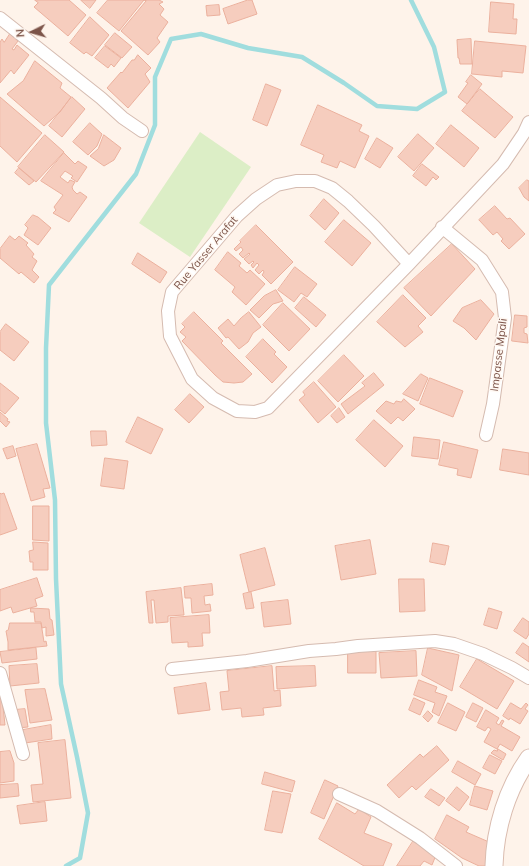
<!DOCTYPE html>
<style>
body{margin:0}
#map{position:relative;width:529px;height:866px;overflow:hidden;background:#fef3ea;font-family:Mulish,sans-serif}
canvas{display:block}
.north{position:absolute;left:12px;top:12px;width:40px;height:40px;-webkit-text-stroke:3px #fff8f2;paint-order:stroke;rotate:265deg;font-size:11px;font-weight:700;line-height:16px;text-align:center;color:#7c5449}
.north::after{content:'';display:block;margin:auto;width:14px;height:18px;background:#7c5449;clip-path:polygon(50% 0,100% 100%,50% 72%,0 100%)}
</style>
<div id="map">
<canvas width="529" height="866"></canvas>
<div class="north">N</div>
</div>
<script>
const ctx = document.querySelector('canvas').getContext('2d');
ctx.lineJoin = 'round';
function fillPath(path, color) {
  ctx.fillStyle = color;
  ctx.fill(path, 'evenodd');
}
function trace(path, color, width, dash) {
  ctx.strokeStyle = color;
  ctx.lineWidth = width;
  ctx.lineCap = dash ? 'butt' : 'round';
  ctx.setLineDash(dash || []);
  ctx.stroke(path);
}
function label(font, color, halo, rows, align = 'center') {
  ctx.font = font + ' Mulish,sans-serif';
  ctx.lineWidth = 3;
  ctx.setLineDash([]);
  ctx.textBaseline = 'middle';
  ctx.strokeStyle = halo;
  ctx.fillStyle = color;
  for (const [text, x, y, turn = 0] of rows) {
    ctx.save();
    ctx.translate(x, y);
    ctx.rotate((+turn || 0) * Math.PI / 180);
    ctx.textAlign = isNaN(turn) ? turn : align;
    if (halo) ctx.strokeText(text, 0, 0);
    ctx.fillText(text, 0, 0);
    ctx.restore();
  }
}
fillPath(new Path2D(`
 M200 132 251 167 190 257 139 223Z`), '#dceec6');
trace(new Path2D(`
 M66 866 80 858 88 813 77 757 61 684 56 579 55 500 46 423V348L49 285 136 174 155 125V77L171 39 201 34 248 48 302 57 344 83 377 106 417 109 445 92 434 47 411 0`), '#a0ddde', 4.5);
const building = new Path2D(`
 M35 0H69L86 15 68 36 34 7 38 3Z
 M81 0H96L90 8Z
 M108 0H144L119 31 97 13Z
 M144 0H159L163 2 159 4 164 9 160 15 168 22 157 38 160 42 148 55 121 31 146 1Z
 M248 0H252L257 14 228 24 223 9Z
 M491 2 514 4 513 19H517L516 34 489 32Z
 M219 5 220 15 207 16 206 6Z
 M90 17 109 35 92 56 86 52 84 54 70 43Z
 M115 33 132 47 122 58 105 45Z
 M10 34 18 41 12 49 14 50 17 45 29 55 14 74 11 70 0 83V42L2 39 4 42Z
 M471 39 472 64H460L459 58H458L457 40Z
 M475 41 526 46 523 73 502 71V77L472 74Z
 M105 46 121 58 114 67 111 64 108 68 95 58Z
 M138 55 151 68 145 74 150 82 128 108 107 88 121 72 122 73 132 60H134Z
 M35 61 62 83 60 88 71 97 60 112 44 126 7 94 23 81Z
 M471 75 482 84 467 104 458 97 468 83 466 82Z
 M266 84 281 90 267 126 253 120Z
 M480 89 513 117 495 138 462 111Z
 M0 97 42 133 17 162 0 146Z
 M72 97 85 109 62 137 49 126Z
 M318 105 362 125 359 131 369 136 355 168 340 161 337 168 321 162 324 155 301 145Z
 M90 123 102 134 97 146 88 155 73 142Z
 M451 125 479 148 464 167 436 144Z
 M418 134 434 148 414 171 398 157Z
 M45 135 64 152 36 182 18 167Z
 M104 135 121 148 114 160 104 166 90 156 98 149Z
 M377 138 393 148 380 168 365 159Z
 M64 153 75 164 78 161 87 167 77 182 71 178 73 176 65 171 60 177 68 183 70 180 75 182 72 187 73 190 77 194 80 192 87 197 69 222 53 213 56 210 54 207 63 195 41 181Z
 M422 164 439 177 436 180 433 177 426 186 413 176Z
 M19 168 34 181 29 185 15 173Z
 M527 180 529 181V201L524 197 519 188Z
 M324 199 339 213 325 230 310 216Z
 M495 206 507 219 510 218 525 234 509 249 501 241 503 239 497 232 493 235 479 220Z
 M33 215 38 217 51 228 38 245 24 235 28 228 25 225Z
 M344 220 371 243 352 266 325 242Z
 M256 225 293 262 271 284 262 275 264 272 263 270 259 274 255 270 259 265 257 263 253 268 251 265 254 262 253 261 249 264 244 259 250 254 249 253 243 258 239 254 243 250 241 247 236 251 234 249 241 242 240 241Z
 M10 236 15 240 19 236 28 243 26 245 34 254 32 257 37 261 32 270 39 277 34 283 21 272 19 274 0 258V249Z
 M452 244 475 269 431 316 404 288Z
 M228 252 241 263 239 266 247 273 250 270 265 284 246 305 232 292 235 287 215 270Z
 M138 253 167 272 160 283 132 264Z
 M295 267 317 284 307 297 301 293 294 302 278 290Z
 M276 290 283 301 273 304 259 318 250 310 264 296Z
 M403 295 426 318 418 326 423 332 405 347 377 322Z
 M304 297 326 315 316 327 295 308Z
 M481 300 494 314 476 340 464 328 453 321 462 308Z
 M283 303 310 329 289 351 263 325Z
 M194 312 223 341 221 343 252 374 243 382 234 383 223 382 215 375 182 341 186 337 180 332 185 327 182 324Z
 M249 312 261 327 253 333 248 342 239 349 228 337 226 338 218 328 228 319 234 326 241 318Z
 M515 315 527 316V327L524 328V333L527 334 528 343 512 341Z
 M6 324 29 342 14 361 0 350V332Z
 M263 339 276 352 274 354 287 367 272 383 246 357Z
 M344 355 364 376 338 402 318 381Z
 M374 373 384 385 348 414 341 404 365 386 362 383Z
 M421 374 428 378 418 401 403 394Z
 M430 378 463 391 453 417 420 404Z
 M314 382 336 407 318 423 299 400 305 395 303 392Z
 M0 383 19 398 5 414 0 410Z
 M190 394 204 407 189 423 175 410Z
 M404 399 415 409 403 421 398 417 391 424 376 411 386 401 394 404 396 401 401 402Z
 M339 408 345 417 337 423 331 416Z
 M0 412 8 419 7 421 10 422 6 427 0 421Z
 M138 417 163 429 151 454 126 442Z
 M374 420 403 446 385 467 356 440Z
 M91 431H106L107 445 92 446Z
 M414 437 440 440 438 459 412 456Z
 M444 442 478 450 471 478 457 475 458 469 439 465Z
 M37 444 50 488 43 489 45 497 31 501 16 449Z
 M13 446 16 456 7 459 3 449Z
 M503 449 529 453V475L500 470Z
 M105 458 128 461 124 489 101 486Z
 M0 493 1 494 4 493 17 529 0 535Z
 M33 506H49V541L33 540Z
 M370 540 376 574 341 580 335 546Z
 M33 542 48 543V570H33V562H30L29 551 33 550Z
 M433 543 449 546 445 565 430 562Z
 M265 548 275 585 249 592 240 555Z
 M37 578 43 596 35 599 37 606 13 613 11 607 0 611V590Z
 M399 579H424L425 611 400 612Z
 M212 584 213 595 204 596 205 605 210 604 211 611 192 613 191 598H185L184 587Z
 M181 588 184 615 168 616V622L156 623 154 600H151L153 623H149L146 592Z
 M251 592 254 608 246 609 243 594Z
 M288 600 291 624 264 627 261 603Z
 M31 608 49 609 50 619 52 620 54 635 46 636V627L42 628 41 622H35L34 612H31Z
 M489 608 502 612 497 629 484 625Z
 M209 615 210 633H202L203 646 188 647V642L172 643 170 618Z
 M523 618 529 622V634L526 639 514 631Z
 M10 623H41L44 642 46 641 47 646 8 650V642L6 631 8 630Z
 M523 643 529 647V662L516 653Z
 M36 648 37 659 2 663 0 652Z
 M428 648 459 655 452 691 422 675Z
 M348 651H376V673H348Z
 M416 651 417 676 381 678 379 653Z
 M477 659 514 681 497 709 460 687Z
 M37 664 39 683 10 686 9 666Z
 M272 666 274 691 280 690 281 706 263 708 264 715 242 717 241 708 222 710 220 692 229 691 227 671Z
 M315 666 316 686 277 689 276 667Z
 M419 680 437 687 435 692 447 696 439 716 432 712 435 703 414 695Z
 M206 683 210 710 178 714 174 688Z
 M45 689 52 720 30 723 25 690Z
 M2 697 5 725H0V698Z
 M414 698 425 703 420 715 409 710Z
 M448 703 465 712 456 731 438 723Z
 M473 703 483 708 476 722 466 717Z
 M511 703 521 709 526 703 528 705 525 709 528 711 520 724 510 718 509 720 503 716Z
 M25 709 28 727 18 728 15 710Z
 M486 710 499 718 496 723 499 725 502 720 504 721 501 726 520 737 512 751 500 744 497 749 484 742 491 729 488 727 485 731 477 727Z
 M428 711 433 716 428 722 423 717Z
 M51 725 52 739 25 743 23 730Z
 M65 740 71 798 33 802 31 785 43 784 38 743Z
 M437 746 449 760 416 790 412 786 399 798 387 785 420 754 423 757Z
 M498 749 506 754 503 760 491 753 494 750 497 751Z
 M10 751 14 763V781L0 783V752Z
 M490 755 502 761 495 774 483 768Z
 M458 761 481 774 475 785 452 772Z
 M265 772 295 781 292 792 262 784Z
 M325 780 338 786 324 819 311 813Z
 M18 784 19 796 0 798V785Z
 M475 786 493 791 487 810 470 805Z
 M457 787 469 797 459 811 446 801Z
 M431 789 445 798 439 806 425 797Z
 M273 791 291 794 282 833 265 830Z
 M45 802 47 821 20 824 17 806Z
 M337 803 355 814 359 809 371 817 364 833 392 844 383 866H364L319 839Z
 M447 815 469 827 466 832 489 842 487 866H479L462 858 435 839Z
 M414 840 436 855 432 865 424 861 420 866H397Z`);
fillPath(building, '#f6cdbe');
trace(building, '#ebb09d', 1);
const street = new Path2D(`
 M0 18 101 98 123 118 142 131
 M442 227 482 260 502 292 505 318 493 404 486 435
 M409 264 374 226 348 201 332 188 315 181H296L277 185 256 199 237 216 172 292 168 311 170 336 192 379 213 398 237 411 255 412 268 408 409 264 503 164 524 133 529 122
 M172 669 247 661 309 651 336 649 358 646 435 641 454 644 483 654 512 668 529 678
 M0 673 23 754
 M339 794 377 811 420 838 456 866`);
const secondary = new Path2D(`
 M494 866C495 828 507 789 529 758`);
trace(street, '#d5bbb0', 14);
trace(secondary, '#dabcaf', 19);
trace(street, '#fff', 12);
trace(secondary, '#fff', 17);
label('11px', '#7c5449', '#fff8f2', [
 ["Rue Yasser Arafat",206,253,-50],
 ["Impasse Mpali",499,355,-83]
]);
</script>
